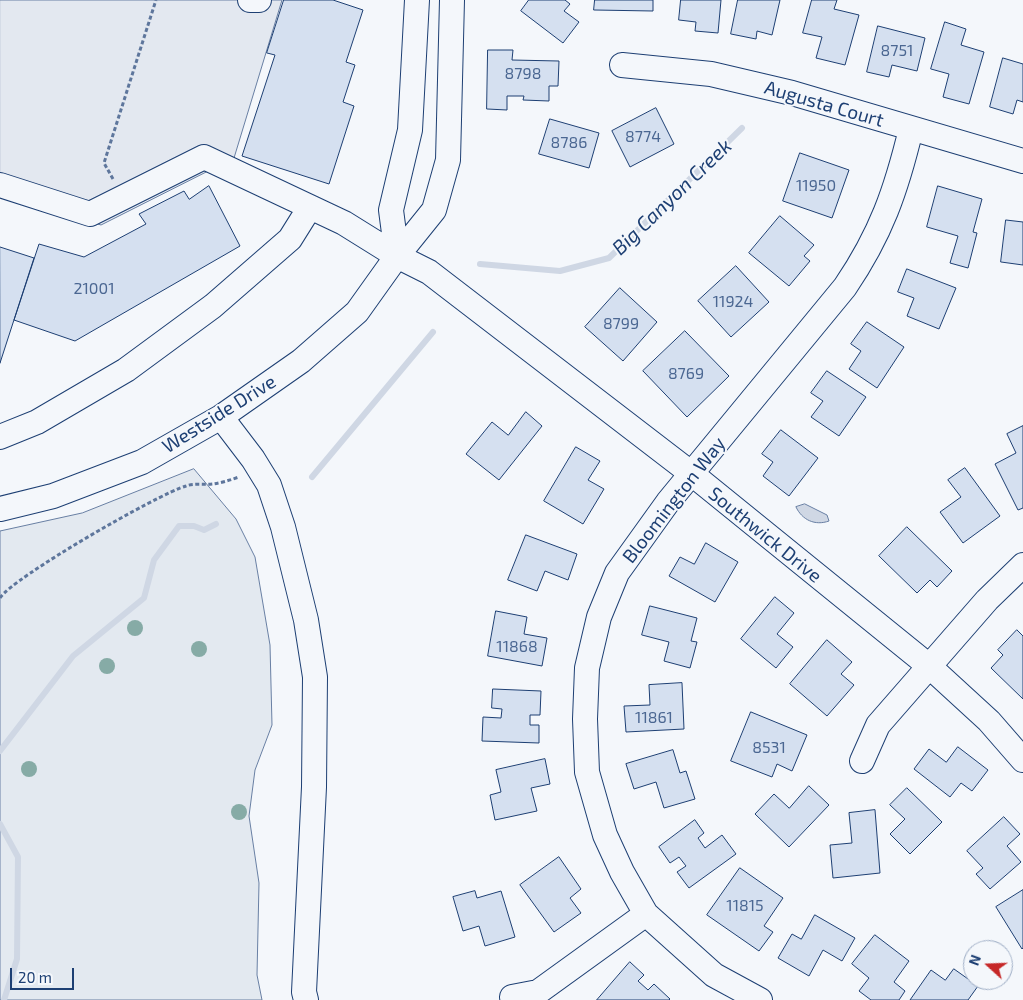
<!DOCTYPE html>
<style>
body{margin:0}
#map{position:relative;width:1023px;height:1000px;overflow:hidden;background:#f4f7fb;font-family:"Exo 2",sans-serif}
canvas{display:block}
.north{position:absolute;left:963px;top:940px;width:50px;height:50px;box-sizing:border-box;background:#f4f7fb;border:1px solid #9eadc5;border-radius:50%;rotate:290deg;font-size:14px;font-weight:700;line-height:20px;text-align:center;color:#1d3f73}
.north::after{content:'';display:block;margin:auto;width:18px;height:22px;background:#c62828;clip-path:polygon(50% 0,100% 100%,50% 72%,0 100%)}
.scale{position:absolute;left:10px;top:968px;width:64px;height:22px;box-sizing:border-box;border:2px solid #1d3f73;border-top:0;padding-left:6px;font-size:15px;line-height:18px;white-space:nowrap;color:#1d3f73;-webkit-text-stroke:4px #f4f7fb;paint-order:stroke}
</style>
<div id="map">
<canvas width="1023" height="1000"></canvas>
<div class="north">N</div>
<div class="scale">20 m</div>
</div>
<script>
const ctx = document.querySelector('canvas').getContext('2d');
ctx.lineJoin = 'round';
function fillPath(path, color) {
  ctx.fillStyle = color;
  ctx.fill(path, 'evenodd');
}
function trace(path, color, width, dash) {
  ctx.strokeStyle = color;
  ctx.lineWidth = width;
  ctx.lineCap = dash ? 'butt' : 'round';
  ctx.setLineDash(dash || []);
  ctx.stroke(path);
}
function label(font, color, halo, rows, align = 'center') {
  ctx.font = font + ' "Exo 2",sans-serif';
  ctx.lineWidth = 4;
  ctx.setLineDash([]);
  ctx.textBaseline = 'middle';
  ctx.strokeStyle = halo;
  ctx.fillStyle = color;
  for (const [text, x, y, turn = 0] of rows) {
    ctx.save();
    ctx.translate(x, y);
    ctx.rotate((+turn || 0) * Math.PI / 180);
    ctx.textAlign = isNaN(turn) ? turn : align;
    if (halo) ctx.strokeText(text, 0, 0);
    ctx.fillText(text, 0, 0);
    ctx.restore();
  }
}
const green = new Path2D(`
 M194 469 236 519 255 557 270 645 272 725 255 770 249 816 259 883 257 975 262 1000H0V531L82 513Z`);
fillPath(green, '#e3e9f0');
trace(green, '#687fa3', 1);
const parking = new Path2D(`
 M0 0H282L234 158 101 225 0 194Z`);
fillPath(parking, '#e3e8f0');
trace(parking, '#687fa3', 1);
const water = new Path2D(`
 M805 504 827 515 829 521C815 526 802 520 796 507Z`);
fillPath(water, '#cfd7e4');
trace(water, '#687fa3', 1);
trace(new Path2D(`
 M480 264 560 271 609 258 742 128
 M312 477 433 332
 M0 751 73 656 144 598 154 560 179 526H194L204 530 216 524
 M0 824 18 857 17 959 4 1000`), '#cfd7e4', 6);
const building = new Path2D(`
 M284 0H333L363 10 346 62 355 65 343 102 354 106 329 184 242 156 275 55 267 53Z
 M529 0H565L570 4 564 11 579 22 563 43 521 11Z
 M595 0H653V11L594 10Z
 M681 0H721L718 33 695 31 696 22 679 20Z
 M738 0H780L772 35 757 31 756 39 731 34Z
 M812 0H837L834 9 859 15 845 65 816 58 822 37 803 33Z
 M945 22 966 29 961 45 984 52 969 104 943 97 949 74 931 69Z
 M878 26 925 38 917 71 892 65 889 77 867 72Z
 M488 50H513L512 60 559 61 558 86H549V101L523 100 524 96H507V110L487 109Z
 M1003 58 1023 64V102L1017 100 1013 114 990 107Z
 M656 108 674 144 630 167 612 131Z
 M550 119 599 133 589 168 539 154Z
 M800 153 849 170 832 218 783 201Z
 M209 186 240 246 75 341 14 320 39 244 84 257 146 224 139 214 184 191 189 199Z
 M938 186 982 199 973 232 977 233 968 268 950 263 958 236 927 227Z
 M780 216 814 245 804 256 810 261 789 286 749 253Z
 M1006 220 1023 222V265L1001 262Z
 M0 247 34 258 0 363Z
 M736 266 769 302 731 337 698 301Z
 M907 269 956 288 939 329 907 316 914 298 898 292Z
 M620 288 657 322 623 361 585 327Z
 M867 322 904 347 877 388 849 369 861 351 851 344Z
 M685 331 729 376 687 417 643 371Z
 M827 371 866 397 839 436 811 417 823 401 811 393Z
 M526 412 542 426 499 480 466 454 492 422 508 435Z
 M1023 426V508L1018 510 995 464 1016 453 1007 434Z
 M781 430 818 458 789 496 763 476 773 462 762 454Z
 M576 447 600 461 588 480 604 489 583 524 544 501Z
 M965 468 1000 516 963 543 940 512 961 497 948 480Z
 M907 527 952 571 937 587 930 580 917 593 879 556Z
 M526 535 577 554 568 580 545 571 537 591 508 580Z
 M706 543 738 562 715 602 669 576 680 557 694 564Z
 M775 597 794 613 777 634 793 647 776 668 741 639Z
 M650 606 697 618 691 641 697 642 690 668 664 661 669 642 642 635Z
 M496 611 527 617 524 634 547 638 542 666 488 656Z
 M1017 630 1023 636V699L991 668 1003 655 998 650Z
 M827 640 852 662 841 674 854 685 827 716 790 684Z
 M682 683 684 729 626 732 624 706 650 705 649 685Z
 M493 689 541 691 540 715H530V725H539V743L482 741 483 717 501 718 502 709 492 708Z
 M751 712 807 735 792 771 777 764 772 777 731 761Z
 M958 747 988 770 972 791 961 783 950 797 914 769 929 749 946 762Z
 M673 750 680 773 686 771 695 799 664 808 656 782 634 789 626 764Z
 M545 759 550 784 531 788 537 811 495 820 490 795 501 792 496 770Z
 M809 786 829 805 789 847 755 814 774 794 789 808Z
 M907 788 942 822 910 854 890 834 905 819 890 805Z
 M875 810 880 873 833 878 830 845 852 843 849 813Z
 M1004 817 1020 834 1007 846 1021 862 990 889 976 874 983 868 967 851Z
 M695 820 704 833 698 838 705 848 722 835 736 854 689 888 677 872 686 866 679 857 670 863 659 847Z
 M559 857 581 889 570 898 581 913 554 932 520 885Z
 M740 868 783 898 764 926 773 932 759 951 707 915Z
 M1023 890V948L1022 949 996 907Z
 M475 891 477 898 501 891 515 937 485 946 479 926 463 931 453 897Z
 M815 915 855 938 842 961 823 950 809 976 778 958 792 934 801 939Z
 M875 935 909 961 894 982 905 991 899 1000H871L859 991 869 978 852 964Z
 M630 962 644 975 638 981 648 990 654 984 670 999 669 1000H597Z
 M954 969 978 986 968 1000H910L931 970 945 980Z`);
fillPath(building, '#d5e0f0');
trace(building, '#1d3f73', 1);
const minor = new Path2D(`
 M250 0H259
 M622 65 711 74 792 93 1023 161
 M0 185 90 214 204 157 344 223 397 256 429 272 692 474 929 666 989 721 1023 760
 M397 256 391 210 410 130 417 0
 M221 417 253 459 269 485 283 527 306 620 315 677 314 787 304 992 306 1000
 M0 437 37 422 126 370 213 306 290 239 310 207
 M0 509 53 496 142 462 221 417 301 361 357 312 397 256 434 210 448 160 452 0
 M862 761 878 725 987 600 1023 565
 M512 997 538 992 646 914
 M760 1000 714 975 646 914 622 872 605 835 587 772 585 719 587 668 599 617 617 573 668 502 845 287C881 234 896 191 911 129`);
trace(minor, '#1d3f73', 26);
trace(new Path2D(`
 M113 179 104 163 156 0
 M0 598C12 578 158 494 186 486 194 483 204 485 213 484 221 483 230 480 239 477`), '#5e769c', 3, [4, 2.5]);
trace(minor, '#f4f7fb', 24);
ctx.fillStyle = '#86aba6';
for (const [x, y] of [
 [135,628],
 [199,649],
 [107,666],
 [29,769],
 [239,812]
]) {
  ctx.beginPath();
  ctx.arc(x, y, 8, 0, 2 * Math.PI);
  ctx.fill();
}
label('16px', '#4b6792', null, [
 ["8751",897,51],
 ["8798",523,74],
 ["8774",643,137],
 ["8786",569,143],
 ["11950",816,186],
 ["21001",94,289],
 ["11924",733,302],
 ["8799",621,324],
 ["8769",686,374],
 ["11868",517,647],
 ["11861",654,718],
 ["8531",769,748],
 ["11815",745,906]
]);
label('19px', '#1d3f73', '#f4f7fb', [
 ["Augusta Court",824,104,16],
 ["Westside Drive",219,414,-32],
 ["Bloomington Way",674,500,-52],
 ["Southwick Drive",765,535,39]
]);
label('italic 20px', '#1d3f73', '#f4f7fb', [
 ["Big Canyon Creek",672,197,-44]
]);
</script>
